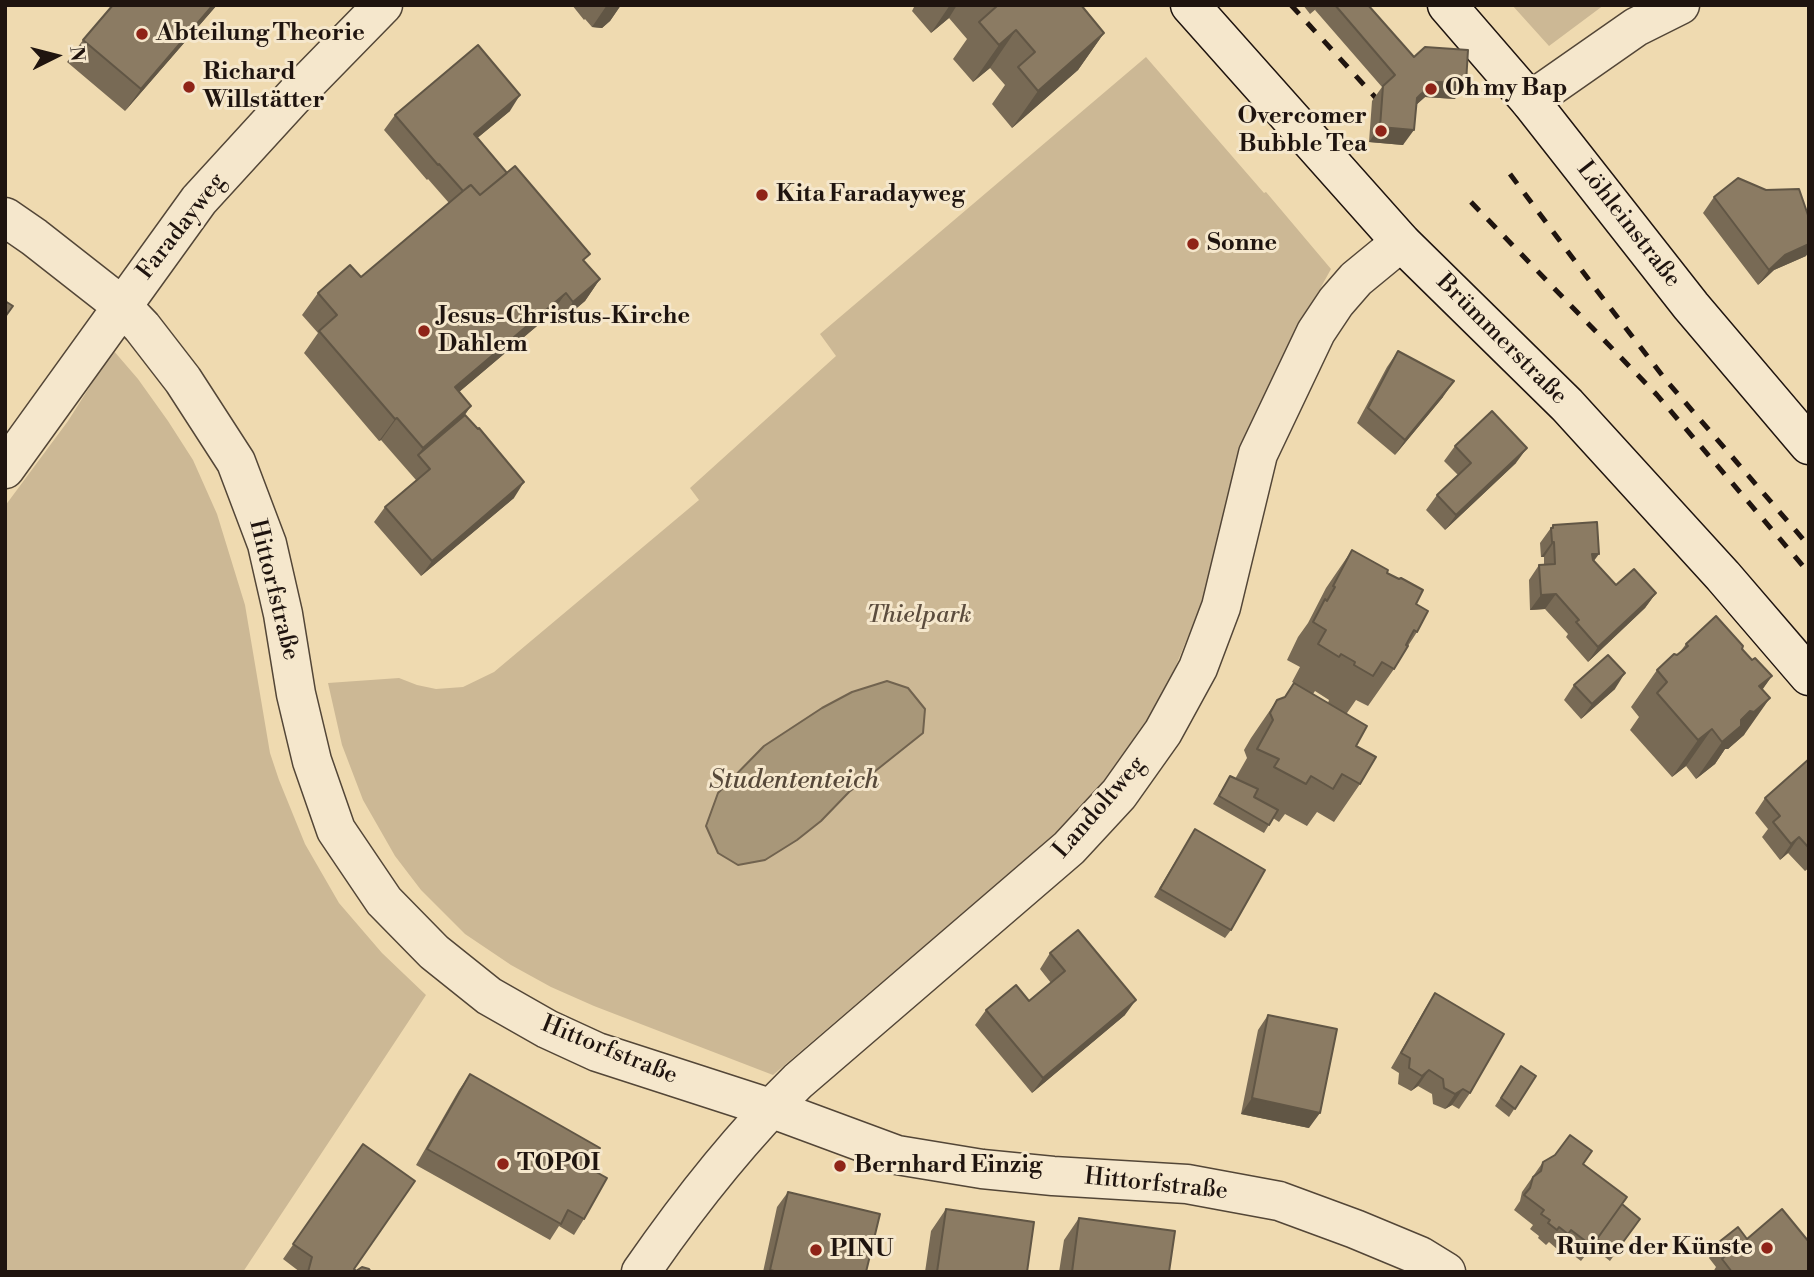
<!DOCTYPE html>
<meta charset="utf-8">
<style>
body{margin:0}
#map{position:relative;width:1814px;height:1277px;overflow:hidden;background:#efdab0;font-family:"Libre Bodoni",serif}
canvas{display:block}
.frame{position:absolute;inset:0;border:7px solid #1f140f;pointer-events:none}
.north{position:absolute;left:21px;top:21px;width:70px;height:70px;-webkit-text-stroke:5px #f5e7cc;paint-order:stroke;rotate:84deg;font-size:19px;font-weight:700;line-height:28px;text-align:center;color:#1f140f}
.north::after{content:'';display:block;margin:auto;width:24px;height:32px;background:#1f140f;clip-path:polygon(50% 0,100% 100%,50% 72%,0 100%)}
</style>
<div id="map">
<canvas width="1814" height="1277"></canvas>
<div class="frame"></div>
<div class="north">N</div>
</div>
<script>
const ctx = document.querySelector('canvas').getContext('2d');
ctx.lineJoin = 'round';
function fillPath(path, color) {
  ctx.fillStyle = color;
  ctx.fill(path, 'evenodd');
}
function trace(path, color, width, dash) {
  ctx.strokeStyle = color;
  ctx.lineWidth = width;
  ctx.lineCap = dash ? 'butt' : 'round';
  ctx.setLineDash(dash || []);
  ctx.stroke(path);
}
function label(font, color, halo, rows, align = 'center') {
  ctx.font = font + ' "Libre Bodoni",serif';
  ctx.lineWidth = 6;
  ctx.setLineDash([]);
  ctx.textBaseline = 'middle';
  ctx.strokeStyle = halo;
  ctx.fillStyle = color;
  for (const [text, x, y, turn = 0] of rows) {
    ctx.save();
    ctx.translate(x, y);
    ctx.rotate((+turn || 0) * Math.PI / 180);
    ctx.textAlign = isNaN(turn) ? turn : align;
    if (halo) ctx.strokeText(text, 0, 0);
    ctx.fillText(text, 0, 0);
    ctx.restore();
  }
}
fillPath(new Path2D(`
 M1512 5H1604L1549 46Z
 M1146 57 1264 193 1266 192 1331 269 1294 336 1243 454 1201 605 1175 668 1151 714 1119 762 1083 806 1048 840 773 1075 594 1006 551 987 511 965 465 934 421 890 395 856 363 800 342 745 328 683 399 678 417 685 436 689 463 687 494 672 699 500 690 488 836 356 820 334Z
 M113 350 138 379 168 421 193 460 217 514 245 605 270 753 279 780 305 844 339 903 382 953 426 995 243 1272H5V506L68 421Z`), '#ccb895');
const water = new Path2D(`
 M887 681 908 688 925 709 923 733 849 792 821 821 797 840 765 860 738 865 718 853 706 826 718 793 764 746 822 708 852 692Z`);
fillPath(water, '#a89779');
trace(water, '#71634f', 2);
const minor = new Path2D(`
 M1530 101 1636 27 1680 5
 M5 217 34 237 122 306 142 327 183 380 236 462 267 544 283 614 296 694 312 761 336 830 384 901 434 952 489 996 547 1029 597 1052 770 1108 897 1155 982 1169 1053 1176 1187 1184 1279 1201 1355 1229 1420 1256 1446 1272
 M5 469 199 200 296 94 383 5
 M641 1272C688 1204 739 1139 798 1081L1069 848 1119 794 1163 732 1198 668 1221 607 1258 454 1316 332 1336 302 1356 279 1401 242`);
const secondary = new Path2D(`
 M1190 5 1401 242 1567 405 1723 576 1809 676
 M1447 5 1530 101 1691 306 1809 445`);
trace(minor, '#534637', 41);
trace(secondary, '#1f140f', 41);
trace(minor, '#f5e7cc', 38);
trace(secondary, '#f5e7cc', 38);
trace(new Path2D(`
 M1291 5 1376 98
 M1510 174 1595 288 1665 379 1809 546
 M1471 202 1657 395 1809 573`), '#1f140f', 5, [12, 12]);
fillPath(new Path2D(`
 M113 5H217L125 111 67 62 83 40Z
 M572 5H621L610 21 602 28 592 27 585 19 584 20Z
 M915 5H1081L1104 33 1078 70 1012 128 992 104 1005 85 990 68 973 82 953 59 967 39 949 18 931 33 912 11Z
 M1303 5H1368L1414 57 1455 99 1425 97 1416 105 1403 145 1369 142 1372 101 1382 87 1315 10 1316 9 1310 14Z
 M510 111 477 138 600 279 585 301 558 324 550 315 459 392 465 415 514 498 421 576 374 522 385 507 416 480 381 440 379 441 304 353 318 333 302 315 318 293 361 277 449 203 428 179 427 180 384 130 395 115Z
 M1714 197 1806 256 1774 270 1758 285 1703 213Z
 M1398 351 1443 397 1395 455 1357 423 1387 367Z
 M1455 446 1516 463 1445 530 1426 510 1437 495 1458 475 1444 461Z
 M1553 525 1593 561 1616 585 1656 593 1645 608 1588 662 1566 637 1568 634 1545 609 1530 610 1529 580 1539 565H1544V557H1541L1540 543Z
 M1352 550 1387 573 1416 604 1417 632 1408 646 1394 669 1368 706 1356 700 1347 713 1356 746 1360 784 1334 822 1317 812 1307 826 1285 814 1279 822 1273 818 1264 833 1213 804 1230 776 1235 779 1247 758 1244 750 1251 738 1277 700 1284 698 1294 683 1292 682 1300 667 1287 660 1298 637 1308 623 1326 588ZM1315 691 1329 700 1328 703 1313 694Z
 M1686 644 1742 649 1752 660 1772 676 1762 689 1744 735 1728 749H1725L1715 764 1696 779 1686 766 1672 777 1630 730 1639 717 1631 707 1657 670 1680 652Z
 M1574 685 1615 689 1581 719 1564 700Z
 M1809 759V868L1805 871 1788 853 1780 860 1762 837 1768 829 1755 813 1765 798Z
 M1195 829 1231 930 1225 938 1154 897Z
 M1050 953 1125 1015 1032 1093 975 1025 986 1010 1029 1001 1051 983 1040 969Z
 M1435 993 1470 1093 1459 1109 1452 1105 1445 1109 1433 1104 1432 1094 1418 1086 1411 1091 1398 1084 1399 1073 1391 1068 1425 1009Z
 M1268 1015 1309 1128 1241 1114 1258 1030Z
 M470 1074 589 1168 584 1219 574 1235 559 1226 550 1240 416 1165 459 1090Z
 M1516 1074 1536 1076 1509 1117 1495 1106Z
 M363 1144 354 1269 356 1271 371 1272H300L283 1259Z
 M1543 1162 1583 1164 1622 1204 1640 1219 1610 1261 1592 1247 1581 1261 1560 1245 1557 1249 1549 1242 1546 1245 1538 1238 1539 1236 1530 1229 1533 1225 1514 1210 1520 1201 1522 1192Z
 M788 1192 866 1272H763L777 1207Z
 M946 1209 1027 1272H925L931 1231Z
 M1079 1218 1169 1272H1059L1064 1240Z
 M1747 1239 1809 1272H1713L1716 1267 1709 1258 1719 1242Z`), '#786a55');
fillPath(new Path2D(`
 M213 5H217L125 111 141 89Z
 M607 5H621L610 21 602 28 592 27Z
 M950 5H957L949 18 931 33Z
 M1016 30 990 68 973 82 999 45Z
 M1104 33 1078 70 1012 128 1038 91Z
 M1436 82 1466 83 1455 99 1425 97 1406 114 1417 98Z
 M520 95 510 111 463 150 474 134Z
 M1380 127 1414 130 1403 145 1369 142Z
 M1809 244V252L1806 256 1774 270 1758 285 1769 270 1785 255Z
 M600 279 585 301 558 324 573 302Z
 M566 293 550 315 439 409 455 387Z
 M1454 381 1443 397 1395 455 1405 440Z
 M471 406 456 428 418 455 423 448Z
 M397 418 381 440 379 441 395 419Z
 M1527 448 1516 463 1445 530 1456 515Z
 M524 482 514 498 421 576 432 561Z
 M1552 542H1554L1544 557H1541Z
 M1592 554H1599L1588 569Z
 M1656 593 1645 608 1588 662 1598 647Z
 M1556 594 1545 609 1530 610 1541 595Z
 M1625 673 1615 689 1581 719 1592 704Z
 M1772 676 1746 713 1759 686Z
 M1770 698 1744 735 1728 749H1725L1715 764 1696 779 1722 742 1741 720 1750 711Z
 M1712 729 1686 766 1672 777 1698 740Z
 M1799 837 1788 853 1780 860 1791 844Z
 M1136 1000 1125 1015 1032 1093 1043 1078Z
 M1429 1070 1418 1086 1411 1091 1422 1076Z
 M1463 1089 1452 1105 1445 1109 1455 1094Z
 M1252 1098 1320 1113 1309 1128 1241 1114Z`), '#615645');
const building = new Path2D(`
 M113 5H213L141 89 83 40Z
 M996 5H1081L1104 33 1038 91 1018 67 1035 52 1016 30 999 45 979 22 997 6Z
 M1335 5H1368L1414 57 1425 47 1468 50 1466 83 1436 82 1421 94 1417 98 1414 130 1380 127 1383 86 1395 75Z
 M478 45 520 95 474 134 507 173 480 195 471 185 463 191 439 164 438 165 395 115Z
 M515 166 590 254 583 260 600 279 573 302 566 293 455 387 471 406 423 448 397 418 395 419 319 331 337 315 318 293 350 265 361 277 469 186 471 185 480 195Z
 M1738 178 1766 190 1799 189 1809 218V244L1785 255 1769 270 1714 197Z
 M5 301 13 306 5 317Z
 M1398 351 1454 381 1405 440 1368 408Z
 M1492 411 1527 448 1456 515 1437 495 1471 463 1455 446Z
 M465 415 478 429 479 428 524 482 432 561 385 507 430 469 418 455Z
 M1597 522 1599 554H1592L1593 560 1616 585 1634 569 1656 593 1598 647 1576 622 1579 620 1556 594 1541 595 1539 565 1555 564 1554 542H1552L1551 528H1553V525Z
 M1352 550 1388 570 1387 573 1399 579 1401 578 1423 590 1416 604 1428 611 1417 632 1414 630 1406 645 1408 646 1394 669 1382 662 1373 676 1354 665 1355 662 1341 654 1339 657 1318 644 1326 630 1313 622 1325 599 1327 601 1335 587 1333 586Z
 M1716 616 1743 646 1742 649 1752 660 1755 658 1772 676 1759 686 1770 698 1754 712 1750 711 1741 720V726L1722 742 1712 729 1698 740 1657 693 1667 682 1657 670 1674 654 1677 655 1688 646 1686 644Z
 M1608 655 1625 673 1592 704 1574 685Z
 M1294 683 1367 726 1356 746 1376 757 1360 784 1342 774 1333 789 1311 776 1306 784 1274 767 1279 759 1257 749 1273 720 1270 713 1277 700 1285 697Z
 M1809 759V848L1799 837 1791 844 1773 822 1780 816 1765 798Z
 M1230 776 1258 789 1254 797 1278 810 1269 825 1219 796Z
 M1195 829 1265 870 1231 930 1160 889Z
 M1078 930 1136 1000 1043 1078 986 1010 1016 985 1029 1001 1065 971 1050 953Z
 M1435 993 1504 1034 1470 1093 1463 1089 1455 1094 1444 1088 1443 1079 1429 1070 1422 1076 1409 1068 1410 1058 1401 1053Z
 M1268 1015 1337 1029 1320 1113 1252 1098Z
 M1521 1066 1536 1076 1515 1109 1501 1098Z
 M470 1074 600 1148 589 1168 607 1178 584 1219 568 1210 561 1224 427 1149Z
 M1570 1135 1592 1151 1583 1164 1627 1197 1592 1246 1571 1230 1568 1234 1559 1227 1557 1230 1548 1223 1550 1220 1541 1214 1544 1210 1524 1195 1530 1188 1533 1177 1541 1171 1543 1162 1555 1155Z
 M363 1144 415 1181 354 1269 356 1271 362 1267 369 1269 371 1272H308L312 1257 293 1244Z
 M788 1192 880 1214 866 1272H778L770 1270Z
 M1622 1204 1640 1219 1615 1253 1597 1239Z
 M946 1209 1034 1222 1027 1272H937Z
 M1782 1209 1809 1242V1272H1732L1722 1259 1728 1253 1719 1242 1738 1227 1747 1239Z
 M1079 1218 1175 1231 1169 1272H1072Z`);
fillPath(building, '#8b7b63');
trace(building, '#615645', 2);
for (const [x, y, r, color] of [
 [142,34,7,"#8f2418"],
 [189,87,7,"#8f2418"],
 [1431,89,7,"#8f2418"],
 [1381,131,7,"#8f2418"],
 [762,195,7,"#8f2418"],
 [1193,244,7,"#8f2418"],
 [424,331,7,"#8f2418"],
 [503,1164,7,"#8f2418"],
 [840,1166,7,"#8f2418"],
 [1767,1248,7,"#8f2418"],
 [816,1250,7,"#8f2418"]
]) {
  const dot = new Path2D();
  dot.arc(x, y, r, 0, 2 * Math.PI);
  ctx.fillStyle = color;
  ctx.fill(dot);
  trace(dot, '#f5e7cc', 2.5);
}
label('bold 24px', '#1f140f', '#f5e7cc', [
 ["Abteilung Theorie",156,34],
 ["Richard",203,73],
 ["Willstätter",203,101],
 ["Oh my Bap",1445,89],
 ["Overcomer",1367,117,"right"],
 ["Bubble Tea",1367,145,"right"],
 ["Kita Faradayweg",776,195],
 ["Sonne",1207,244],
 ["Jesus-Christus-Kirche",438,317],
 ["Dahlem",438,345],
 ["TOPOI",517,1164],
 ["Bernhard Einzig",854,1166],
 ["Ruine der Künste",1753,1248,"right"],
 ["PINU",830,1250]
], 'left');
label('24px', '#1f140f', '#f5e7cc', [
 ["Löhleinstraße",1628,225,52],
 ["Faradayweg",182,227,-52],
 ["Brümmerstraße",1501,340,45],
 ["Hittorfstraße",273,590,76],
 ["Landoltweg",1100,808,-49],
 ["Hittorfstraße",609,1051,22],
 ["Hittorfstraße",1156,1185,6]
]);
label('italic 24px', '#5c4d3e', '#f5e7cc', [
 ["Thielpark",919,616]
]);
label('italic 26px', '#564839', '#f5e7cc', [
 ["Studententeich",794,782]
]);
</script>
